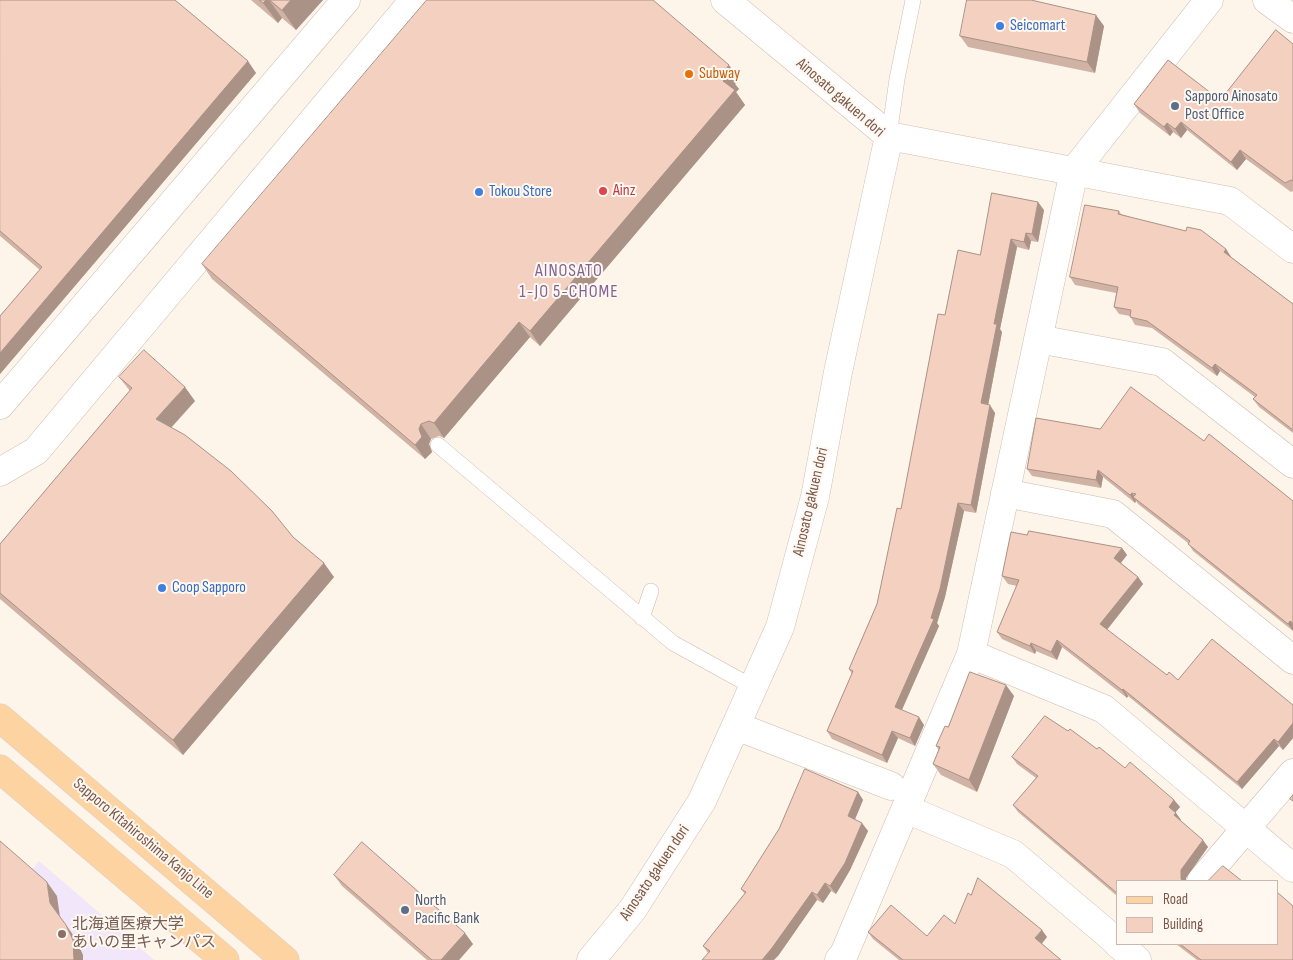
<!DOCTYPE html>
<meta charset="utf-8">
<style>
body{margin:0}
#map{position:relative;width:1293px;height:960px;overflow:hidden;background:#fdf4ea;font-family:"Sofia Sans Condensed",sans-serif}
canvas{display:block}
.legend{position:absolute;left:1116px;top:880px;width:162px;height:65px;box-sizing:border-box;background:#fff8f1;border:1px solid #c9b8af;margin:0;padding:6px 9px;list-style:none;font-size:15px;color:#79584b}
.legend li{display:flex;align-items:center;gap:10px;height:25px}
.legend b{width:25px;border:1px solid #c9b8af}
</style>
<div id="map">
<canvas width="1293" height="960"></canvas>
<ul class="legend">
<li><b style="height:6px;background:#fcd3a1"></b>Road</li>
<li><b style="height:14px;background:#f3d0c0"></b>Building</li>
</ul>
</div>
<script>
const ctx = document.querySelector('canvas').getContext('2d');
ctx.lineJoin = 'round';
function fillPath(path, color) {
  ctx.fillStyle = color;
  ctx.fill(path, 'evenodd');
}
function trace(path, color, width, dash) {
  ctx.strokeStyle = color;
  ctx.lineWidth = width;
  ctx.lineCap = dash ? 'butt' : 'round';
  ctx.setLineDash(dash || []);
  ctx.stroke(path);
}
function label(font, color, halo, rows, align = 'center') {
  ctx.font = font + ' "Sofia Sans Condensed","Noto Sans JP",sans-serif';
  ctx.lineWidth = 4;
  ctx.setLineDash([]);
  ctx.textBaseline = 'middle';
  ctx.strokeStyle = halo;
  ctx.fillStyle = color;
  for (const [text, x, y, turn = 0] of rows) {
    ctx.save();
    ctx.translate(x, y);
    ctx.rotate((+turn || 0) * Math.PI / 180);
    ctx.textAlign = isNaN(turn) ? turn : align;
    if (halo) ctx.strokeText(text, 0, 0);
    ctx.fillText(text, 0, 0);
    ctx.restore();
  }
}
fillPath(new Path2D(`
 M39 861 154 960H0V907Z`), '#f1e6fa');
const lane = new Path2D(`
 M889 136 897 79 913 0
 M438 445 673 643 753 687
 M642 618 651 591`);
const street = new Path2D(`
 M1267 0 1293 19
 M1038 339 1162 362 1293 464
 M0 405 346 0
 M0 472 36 451 414 0
 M1005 493 1113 514 1293 660
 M971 654 1104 709 1293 868
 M736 726 891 786
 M906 809 1013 854 1117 942
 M1201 881 1293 773
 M1118 944 1137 960
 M839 960 844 954 971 654 1074 171 1209 0`);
const secondary = new Path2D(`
 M725 0 889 136 1230 201 1293 249
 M591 960 633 909 702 801 780 627 815 497 838 372 889 136`);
const primary = new Path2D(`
 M0 718 285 960
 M0 769 225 960`);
trace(lane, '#d0baae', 16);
trace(street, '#d0baae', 29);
trace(secondary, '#d6bcae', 29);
trace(primary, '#d9d0cd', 29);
trace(lane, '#fff', 15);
trace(street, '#fff', 28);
trace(secondary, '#fff', 28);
trace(primary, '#fcd3a1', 28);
fillPath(new Path2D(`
 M0 0 256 73 0 374V316L40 270 0 236Z
 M251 0H323L296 30 282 18 278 23Z
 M1104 26 1095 73 968 47 960 36Z
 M1293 44V191L1291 192 1246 159 1237 170 1187 130 1181 138 1173 132 1170 136 1140 113 1134 104 1220 100Z
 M739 79 735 84 739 89 736 92 745 105 540 346 530 337 444 438 439 436 431 439 429 444 432 452 425 459 212 279 202 264Z
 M1044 210 1038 242 1031 241 1029 250 1017 247 1000 329 1002 332 988 405 995 413 976 513 964 511 945 597 937 623 939 626 902 710 924 725 915 746 898 738 887 763 832 739 827 731 852 674 849 669 877 604 901 509 945 315 980 255Z
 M1119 211 1121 214 1226 249 1231 257 1293 304V433L1259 407 1253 399 1255 397 1220 371 1217 376 1152 328 1135 325 1130 316 1119 314 1114 307 1116 293 1075 285 1070 277Z
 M119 377 195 401 171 428 293 537 334 577 183 755 0 599V544L130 391Z
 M1100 429 1204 441 1293 501V631L1193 551 1188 543 1138 504 1136 501 1135 503 1103 477 1101 488 1032 476 1027 469Z
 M1027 535 1122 548 1127 555 1121 563 1138 577 1143 584 1107 630 1167 675 1178 680 1293 705V738L1283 750 1279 746 1242 789 1128 696 1127 698 1062 647 1057 660 1036 651 1035 654 1002 639 997 632 1017 586 1008 584 1002 576Z
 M1014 696 977 792 941 775 933 764 939 750 936 746 948 727Z
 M1097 749 1125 768 1174 800 1180 807 1175 812 1181 820V821L1208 847 1186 878 1117 881V896L1018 812 1013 805 1036 778 1017 764 1012 757Z
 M858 792 863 800 855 819 868 831 850 870 836 894 831 891 823 903 817 900 778 956 708 953 703 946 745 894 741 889Z
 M334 875 473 944 459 960H427L342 886Z
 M955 924 1047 937 1042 944 1061 960H899L873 939 868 932 927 936Z
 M1176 944H1277L1293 960H1197Z`), '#d1b3a5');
fillPath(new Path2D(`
 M266 0H269L282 18 278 23 263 3Z
 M291 0H323L296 30 282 10Z
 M1096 15 1104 26 1095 73 1087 62Z
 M248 61 256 73 0 374V353Z
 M729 65 739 79 735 84 739 89 736 92 745 105 540 346 530 331 723 81 725 70Z
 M1181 122 1187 130 1181 138 1175 129Z
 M1167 123 1173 132 1170 136 1164 127Z
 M1240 150 1246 159 1237 170 1231 162Z
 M1038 202 1044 210 1038 242 1032 234Z
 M1026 233 1031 241 1029 250 1024 242Z
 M1011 239 1017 247 1000 329 1002 332 987 411 981 403 994 324Z
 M1226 249 1231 257 1229 259 1224 252Z
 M519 322 530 337 444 438 434 423Z
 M1215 364 1220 371 1217 376 1212 368Z
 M185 387 195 401 166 433 156 419Z
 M990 405 995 413 976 513 971 505Z
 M421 424 431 439 429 444 432 452 425 459 415 445 419 429Z
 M1098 470 1103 477 1101 488 1096 480Z
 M1132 493 1136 499 1133 497 1136 501 1135 503 1130 495Z
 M958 503 964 511 945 597 937 623 939 626 900 714 895 707 931 618Z
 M1122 548 1127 555 1119 565 1114 558Z
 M324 563 334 577 183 755 173 740Z
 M1138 577 1143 584 1105 632 1100 624Z
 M1290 621 1293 624V631L1288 624Z
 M1057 640 1062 647 1057 660 1051 652Z
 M1031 643 1036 651 1035 654 1030 646Z
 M1006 685 1014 696 977 792 969 780Z
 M1123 689 1128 696 1127 698 1122 690Z
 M919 717 924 725 915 746 910 738Z
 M1293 723V738L1283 750 1278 742Z
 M892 731 898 738 887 763 882 755Z
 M1274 739 1279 746 1242 789 1237 782Z
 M858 792 863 800 853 824 848 816Z
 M1174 800 1180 807 1174 814 1169 807Z
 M1176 813 1181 820 1180 823 1174 815Z
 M862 823 868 831 850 870 836 894 830 886Z
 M1203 840 1208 847 1186 878V881H1183L1181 879V870Z
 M47 882 57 896 60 917 50 903Z
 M825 883 831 891 823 903 817 895Z
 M812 892 817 900 778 956 774 960H762Z
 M66 925 76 939 83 955V960H74Z
 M1042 930 1047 937 1040 945 1035 938Z
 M465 933 473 944 459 960H441Z`), '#aa9286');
const building = new Path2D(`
 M0 0H175L248 61 0 353V316L42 267 0 231Z
 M260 0H266L263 3Z
 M270 0H291L282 10Z
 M427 0H653L729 65 725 70 729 74 723 81 735 90 530 331 519 322 434 423 429 421 421 424 419 429 422 437 415 445 202 264Z
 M967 0H1031L1096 15 1087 62 960 36Z
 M1276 30 1293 44V181L1291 180 1285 183 1240 150 1231 162 1181 122 1175 129 1167 123 1164 127 1134 104 1168 60 1220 100Z
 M992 193 1038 202 1032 234 1026 233 1024 242 1011 239 994 324H997L981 403 990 405 971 505 958 503 940 589 931 618 934 619 895 707 919 717 910 738 892 731 882 755 827 731 853 671 849 669 877 604 897 508 901 509 938 314 945 315 958 250 980 255Z
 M1085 205 1119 211 1118 214 1186 231 1187 227 1201 230 1226 249 1224 252 1293 304V430L1253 399 1257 395 1215 364 1212 368 1147 321 1130 317 1131 310 1114 307 1118 287 1070 277Z
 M144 350 185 387 156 419 185 435 231 471 272 511 293 537 324 563 173 740 0 593V544L132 388 119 377Z
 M1131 387 1204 441 1209 434 1293 501V623L1290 621 1288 624 1188 544 1190 541 1133 497 1136 494 1132 493 1130 495 1098 470 1096 480 1027 469 1036 418 1100 429Z
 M1029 531 1122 548 1114 558 1138 577 1100 624 1167 675 1169 672 1178 680 1212 639 1293 705V723L1278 742 1274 739 1237 782 1123 689 1122 690 1057 640 1051 652 1031 643 1030 646 997 632 1019 580 1002 576 1011 532 1027 535Z
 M970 672 1006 685 969 780 933 764 940 747 936 746 945 726 948 727Z
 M1045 716 1068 731 1070 729 1097 749 1099 747 1125 768 1130 762 1174 800 1169 807 1176 813 1174 815 1203 840 1181 870V879L1183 881H1117V893L1013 805 1038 776 1012 757Z
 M805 769 858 792 848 816 862 823 845 863 830 886 825 883 817 895 812 892 772 948 762 960H702L710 951 703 946 746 892 741 889 779 829Z
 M1293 795V801L1290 799Z
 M0 841 47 882 50 903 66 925 73 940 74 960H0Z
 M362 842 465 933 441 960H432L334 875Z
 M1223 866 1242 881H1208Z
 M978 878 1042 930 1035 938 1061 960H903L868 932 891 905 927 936 944 915 955 924 968 893 971 895Z
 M1277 892 1293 906V960H1201L1180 944H1277Z`);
fillPath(building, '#f3d0c0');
trace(building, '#aa9286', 1);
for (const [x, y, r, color] of [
 [1000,26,5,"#3f7fe0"],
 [689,74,5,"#e8710a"],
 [1175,106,5,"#5c6f8a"],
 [603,191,5,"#e0444e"],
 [479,192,5,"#3f7fe0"],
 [162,588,5,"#3f7fe0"],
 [405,910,5,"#5c6f8a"],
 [62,934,5,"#8d6e63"]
]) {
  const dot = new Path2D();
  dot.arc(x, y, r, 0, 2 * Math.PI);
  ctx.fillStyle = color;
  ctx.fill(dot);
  trace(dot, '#fff8f1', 2);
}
label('16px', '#366cbe', '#fff8f1', [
 ["Seicomart",1010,26],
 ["Tokou Store",489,192],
 ["Coop Sapporo",172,588]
], 'left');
label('16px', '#c56008', '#fff8f1', [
 ["Subway",699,74]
], 'left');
label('16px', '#4e5e75', '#fff8f1', [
 ["Sapporo Ainosato",1185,97],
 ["Post Office",1185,115],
 ["North",415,901],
 ["Pacific Bank",415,919]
], 'left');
label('16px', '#79584b', '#fff8f1', [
 ["Ainosato gakuen dori",840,98,41],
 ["Ainosato gakuen dori",811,502,-77],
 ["Sapporo Kitahiroshima Kanjo Line",143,839,40],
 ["Ainosato gakuen dori",655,873,-56]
]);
label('16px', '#be3a42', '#fff8f1', [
 ["Ainz",613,191]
], 'left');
label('16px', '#785e54', '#fff8f1', [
 ["北海道医療大学",72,925],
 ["あいの里キャンパス",72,943]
], 'left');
ctx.letterSpacing = '1px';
label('18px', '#806495', '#fff8f1', [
 ["AINOSATO",569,271],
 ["1-JO 5-CHOME",569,292]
]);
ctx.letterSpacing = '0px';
</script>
